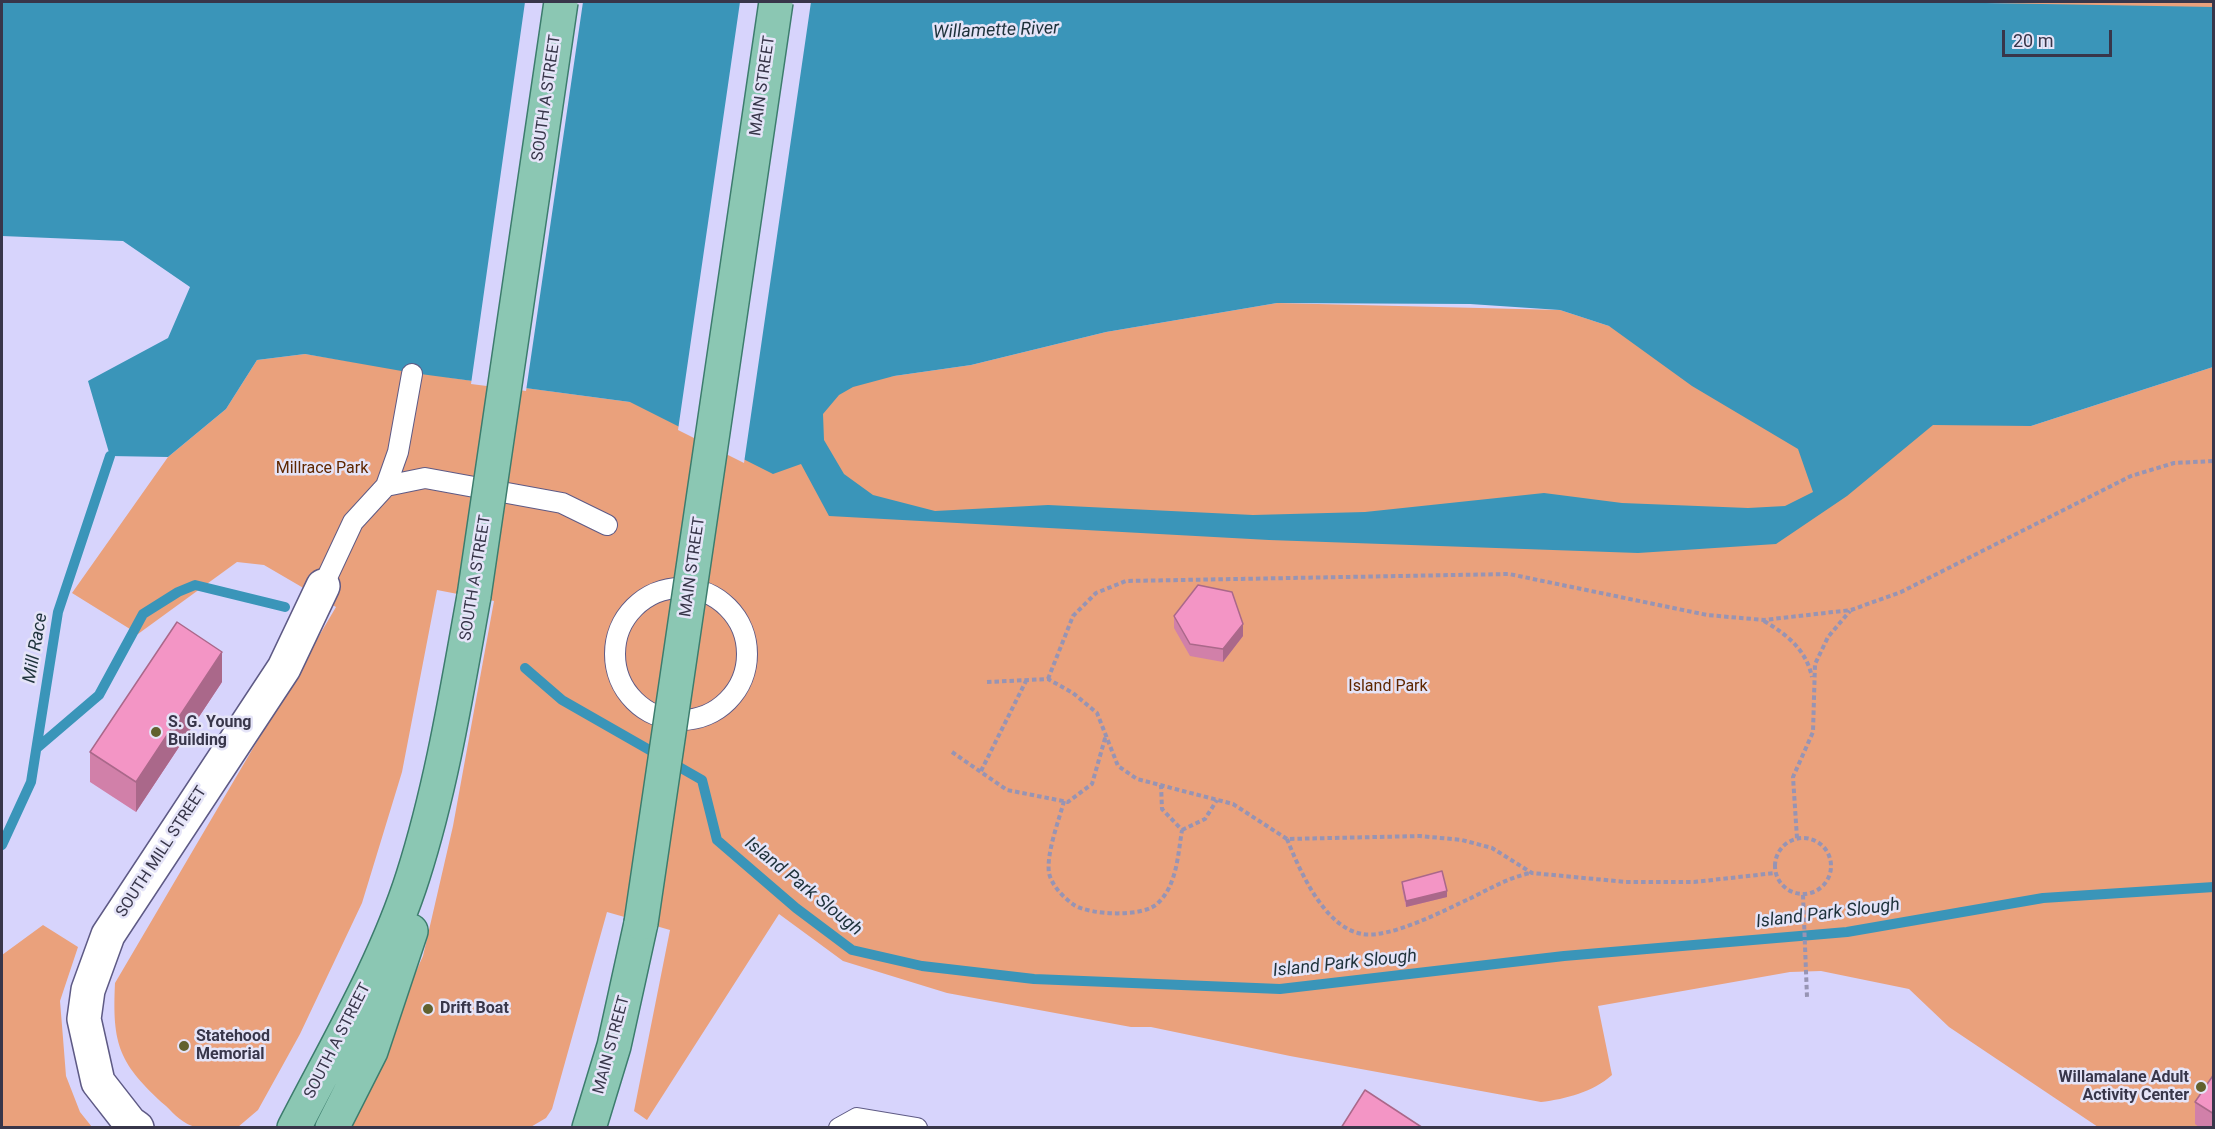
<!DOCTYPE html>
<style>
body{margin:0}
#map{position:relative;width:2215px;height:1129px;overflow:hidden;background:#d7d4fc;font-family:Roboto,sans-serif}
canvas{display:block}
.frame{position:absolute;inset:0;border:3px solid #38364a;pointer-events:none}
.scale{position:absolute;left:2002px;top:30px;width:110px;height:27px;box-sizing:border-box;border:3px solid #38364a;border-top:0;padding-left:8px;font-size:18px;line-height:21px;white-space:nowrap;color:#38364a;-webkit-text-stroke:4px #e5e4f8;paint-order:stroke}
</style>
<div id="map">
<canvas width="2215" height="1129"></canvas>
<div class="frame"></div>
<div class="scale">20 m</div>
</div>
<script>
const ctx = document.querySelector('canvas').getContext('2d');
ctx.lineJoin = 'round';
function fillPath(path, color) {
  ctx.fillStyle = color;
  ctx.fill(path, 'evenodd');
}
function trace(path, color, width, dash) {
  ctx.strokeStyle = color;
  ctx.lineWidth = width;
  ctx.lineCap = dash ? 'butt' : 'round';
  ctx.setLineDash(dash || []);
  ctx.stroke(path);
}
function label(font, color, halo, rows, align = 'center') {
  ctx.font = font + ' Roboto,sans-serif';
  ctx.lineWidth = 5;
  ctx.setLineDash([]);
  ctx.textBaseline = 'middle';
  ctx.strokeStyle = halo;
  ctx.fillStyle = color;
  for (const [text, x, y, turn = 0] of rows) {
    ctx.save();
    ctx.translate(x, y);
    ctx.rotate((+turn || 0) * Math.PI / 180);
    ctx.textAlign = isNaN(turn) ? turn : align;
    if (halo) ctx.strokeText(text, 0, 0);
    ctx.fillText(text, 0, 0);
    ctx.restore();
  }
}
fillPath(new Path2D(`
 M1929 2H2213L2214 7 2200 8Z
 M1277 303 1560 310 1609 326 2031 426 2213 367V1127H2098L1949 1027 1909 989 1821 971 1790 972 1598 1006 1612 1075C1593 1092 1566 1099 1541 1102L1290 1056 1151 1027H1131L947 993 843 961 779 914 647 1120 634 1111 670 930 607 912 552 1109 546 1118 529 1128 345 1127 423 956 453 826 494 601 437 590 402 772 362 903 300 1034 258 1110 238 1127C225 1127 208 1129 196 1127 184 1125 174 1114 166 1106 119 1064 112 1045 115 983L336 607 264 565 237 562 138 634 72 593 168 457 226 409 257 360 305 354 459 379 630 402 894 376 971 365 1106 332Z
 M43 925 78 947 60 1001 63 1038 66 1076 80 1112 92 1127H2V955Z`), '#eaa17c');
fillPath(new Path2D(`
 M2 2H1929L2213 7V367L2031 426 1933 425 1847 496 1776 544 1638 553 1269 540 829 516 801 464 773 474 630 402 413 373 305 354 257 360 226 409 168 457 110 456 88 381 168 338 190 287 123 241 2 236ZM1277 303 1470 304 1560 310 1609 326 1692 386 1798 449 1813 492 1785 506 1748 508 1622 503 1544 493 1365 512 1253 515 1048 505 935 511 873 495 844 474 824 440 823 414 839 395 853 387 894 376 971 365 1106 332Z`), '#3a95b9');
fillPath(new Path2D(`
 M525 2H583L526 391 471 384Z
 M740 2H811L744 463 678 430Z`), '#d7d4fc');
trace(new Path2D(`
 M525 668 562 700 702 780 717 840 796 908 852 950 922 966 1034 979 1280 989 1564 956 1847 932 2043 898 2214 887
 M37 748 99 695 143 614 178 592 195 585 285 607
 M2 845 31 782 58 612 110 456`), '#3a95b9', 10);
const service = new Path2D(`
 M386 486 398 452 412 374
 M323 586 353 522 386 486 425 478 562 503 607 525
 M615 654a66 66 0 1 1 132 0a66 66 0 1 1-132 0Z
 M839 1128 857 1118 917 1128`);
const minor = new Path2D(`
 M137 1128 130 1123 98 1082 84 1019 88 990 108 935 284 668 323 586`);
const primary = new Path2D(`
 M294 1128C336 1046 385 964 413 876 442 785 457 690 474 596
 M332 1128 371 1051 411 931
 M589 1128 614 1046 641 923`);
trace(service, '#5e5a85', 22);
trace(minor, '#5e5a85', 36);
trace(primary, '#3c7c6d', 36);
trace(new Path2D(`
 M1764 621C1788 635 1806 650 1812 677
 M1048 679 1073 616 1096 593 1126 581 1509 574 1707 615 1764 620 1851 610 1901 592 2131 476 2174 463 2214 461
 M987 682 1048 679 1073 693 1097 713 1118 766 1137 779 1233 804 1287 839 1420 836 1462 840 1492 848 1532 873 1626 882H1694L1775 873
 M952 752 1007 790 1068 802 1092 784 1106 735
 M981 771 1026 681
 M1064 801C1059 820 1046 854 1049 873 1052 886 1063 897 1074 905 1090 915 1143 918 1158 903 1177 885 1178 854 1182 830L1162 809 1161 785
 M1182 830 1205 819 1217 800
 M1775 866a28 28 0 1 1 56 0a28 28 0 1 1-56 0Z
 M1797 838 1793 777 1813 732 1815 664 1828 637 1850 611
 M1287 839C1300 871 1324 927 1362 934 1390 939 1445 910 1471 898 1491 888 1508 878 1530 873
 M1803 895 1807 997`), '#9794b4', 4, [4.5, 3]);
trace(service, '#fff', 20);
trace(minor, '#fff', 33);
trace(primary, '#8bc7b3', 33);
const primaryBridge = new Path2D(`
 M474 596 561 2
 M641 923 776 2`);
trace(primaryBridge, '#3c7c6d', 36, []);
trace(primaryBridge, '#8bc7b3', 33);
fillPath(new Path2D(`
 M1174 616 1243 636 1223 662 1190 656 1174 628Z
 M222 682 136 812 90 782V752Z
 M1402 882 1447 897 1406 907 1402 888Z
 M2214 1074V1128H2200L2195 1124V1102Z`), '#d180a9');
fillPath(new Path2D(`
 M1243 624V636L1223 662V649Z
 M222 652V682L136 812V782Z
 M1447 891V897L1406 907V901Z`), '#aa688a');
const building = new Path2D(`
 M1198 585 1232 592 1243 624 1223 649 1190 644 1174 616Z
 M177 622 222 652 136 782 90 752Z
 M1442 871 1447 891 1406 901 1402 882Z
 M2214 1074V1114L2195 1102Z
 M1365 1090 1423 1128H1341Z`);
fillPath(building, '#f395c5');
trace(building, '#aa688a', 1.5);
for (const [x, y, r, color] of [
 [156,732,6,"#61612e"],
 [428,1009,6,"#61612e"],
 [184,1046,6,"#61612e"],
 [2201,1087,6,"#61612e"]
]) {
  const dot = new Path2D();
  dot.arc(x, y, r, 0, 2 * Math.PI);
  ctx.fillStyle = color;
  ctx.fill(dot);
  trace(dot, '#e5e4f8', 2);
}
label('16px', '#38364a', '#e5e4f8', [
 ["MAIN STREET",763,86,-82],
 ["SOUTH A STREET",547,98,-82],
 ["MAIN STREET",693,567,-82],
 ["SOUTH A STREET",476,578,-81],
 ["SOUTH MILL STREET",162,852,-57],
 ["SOUTH A STREET",338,1041,-63],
 ["MAIN STREET",612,1045,-75]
]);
label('16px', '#5f2700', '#e5e4f8', [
 ["Millrace Park",322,469],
 ["Island Park",1388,687]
]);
label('bold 16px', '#38364a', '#e5e4f8', [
 ["S. G. Young",168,723],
 ["Building",168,741],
 ["Drift Boat",440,1009],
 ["Statehood",196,1037],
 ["Memorial",196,1055],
 ["Willamalane Adult",2189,1078,"right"],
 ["Activity Center",2189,1096,"right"]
], 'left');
label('italic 18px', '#1e323b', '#e5e4f8', [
 ["Willamette River",996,31,-2],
 ["Mill Race",36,648,-80],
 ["Island Park Slough",803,887,39],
 ["Island Park Slough",1828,914,-7],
 ["Island Park Slough",1345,964,-6]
]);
</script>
